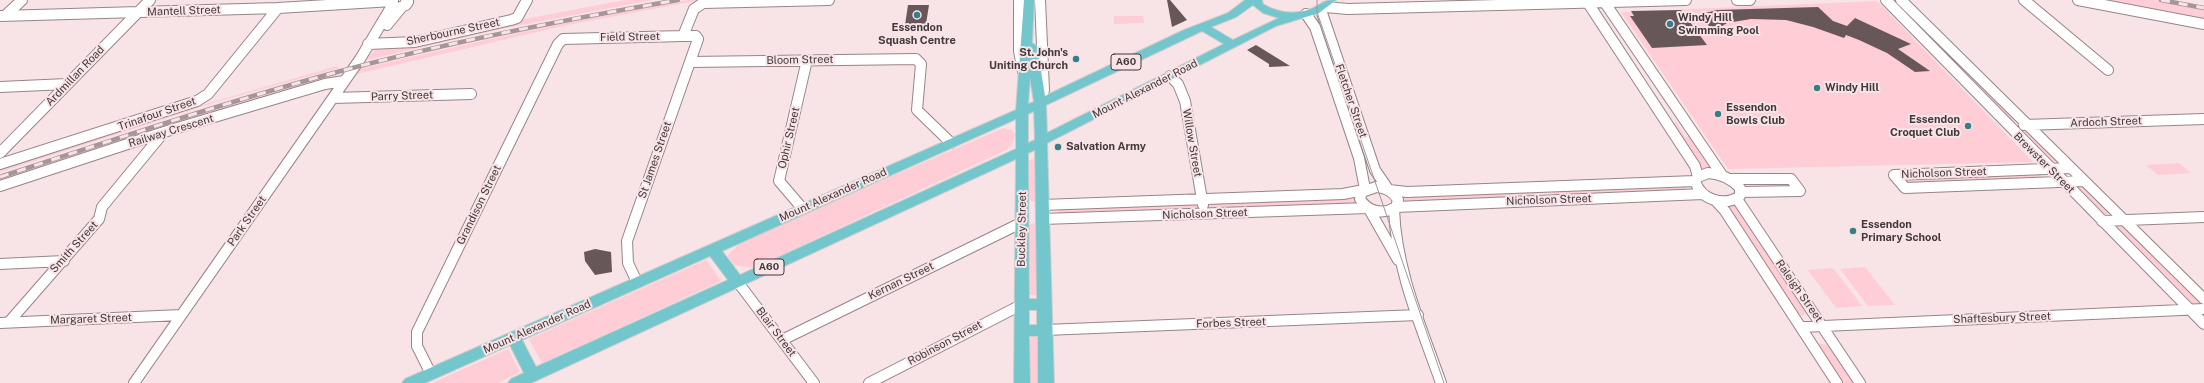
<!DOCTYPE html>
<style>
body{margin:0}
canvas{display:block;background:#f8e3e7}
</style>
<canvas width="2204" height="383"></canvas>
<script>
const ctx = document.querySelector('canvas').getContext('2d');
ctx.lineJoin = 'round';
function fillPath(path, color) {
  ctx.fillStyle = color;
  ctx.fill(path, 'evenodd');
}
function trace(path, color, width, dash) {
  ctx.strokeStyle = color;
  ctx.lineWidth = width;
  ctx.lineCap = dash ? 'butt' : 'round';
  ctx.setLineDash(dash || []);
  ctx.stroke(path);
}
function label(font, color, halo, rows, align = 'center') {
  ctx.font = font + ' "Public Sans",sans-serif';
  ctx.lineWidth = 4;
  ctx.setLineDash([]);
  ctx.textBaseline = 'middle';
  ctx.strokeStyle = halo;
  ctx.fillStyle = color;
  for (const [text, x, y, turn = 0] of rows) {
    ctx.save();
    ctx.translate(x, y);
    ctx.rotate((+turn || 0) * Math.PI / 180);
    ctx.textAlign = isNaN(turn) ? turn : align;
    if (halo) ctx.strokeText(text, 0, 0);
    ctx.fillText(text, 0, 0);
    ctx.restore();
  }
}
fillPath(new Path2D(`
 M625 0H652L501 29 366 60 377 47Z
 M688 0H701L567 25 357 74 360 69C469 43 578 19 688 0Z
 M2094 0H2155L2204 10V22Z
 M1877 1 2033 162 1728 169 1621 12Z
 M1900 11H1908L2017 120 2009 121Z
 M1114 16H1143L1144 23 1114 24Z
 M338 66V68L216 102 0 172V169L212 102Z
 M337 74 333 80 0 182V179L180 120Z
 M1676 122 1686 138 1690 134 1712 168 1704 170 1699 168 1672 125Z
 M1003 128 1012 130 1015 135 1012 144 1006 150 753 268 734 265 727 256 741 242Z
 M2020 131 2028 132 2062 163 2055 166Z
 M1035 158 1037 199 1033 202 1029 199 1028 161Z
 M2179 163 2191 173 2158 175 2146 165Z
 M2038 173 2044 178 1906 183 1904 178Z
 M1684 185 1689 193 1555 195 1553 193V191Z
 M2080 186 2085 187 2112 216 2103 215 2076 187Z
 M1534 191 1537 194 1536 198 1404 202 1401 196Z
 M1351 196 1356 199V203L1216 210 1208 208 1207 205 1211 202Z
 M1190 204 1197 205 1199 208 1194 210 1059 217 1058 210Z
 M1732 205 1737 207 1809 313 1802 316 1795 312 1728 209V206Z
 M1034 223 1036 224 1039 291 1035 295H1028L1027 226Z
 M2114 225 2124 226 2201 304H2191Z
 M706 260 721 281 542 363 529 339Z
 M1865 267 1895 305 1868 306 1840 269Z
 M1833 268 1862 306 1836 308 1808 270Z
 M1031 337H1036L1040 339 1041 383H1027V340Z
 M1820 343 1833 347 1857 383H1842L1818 346Z
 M508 349 520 372 498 383H432Z`), '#ffcdd5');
fillPath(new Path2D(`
 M1167 0H1170L1187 20 1172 27Z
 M908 5H929L926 24 905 25Z
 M1818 7 1833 21 1847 26 1855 18 1911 44 1898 49 1930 71 1915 72 1887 53 1859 40 1846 35 1844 38 1813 27 1786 20 1751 19 1727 23 1714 31 1698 15 1717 10Z
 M1681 10 1707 45 1652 48 1630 16H1634L1631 11Z
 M1256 45 1290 66 1269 67V64L1247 50Z
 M595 249 611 252 612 272 595 275 585 261 584 252Z`), '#685759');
const minor = new Path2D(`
 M1019 0V51L1023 72
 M1040 0 1044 90 1041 101
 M1586 0 1695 166 1698 177
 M1603 0 1722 175
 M1737 0H1750
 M1886 0 2204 324
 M1901 0 2204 299
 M2024 0 2108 70
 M2078 0 2204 24
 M1325 7 1348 9 1686 0
 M396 9 406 5 408 2 406 0
 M1321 10 1375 170 1388 189
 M7 14 22 0
 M1306 14 1315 27 1359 158 1365 189
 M0 16 278 8 393 1
 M387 25 401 8
 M683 36 694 9 703 3 829 0
 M368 44 415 42 511 20 517 18 527 0
 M690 62 916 59 921 64 917 110 951 143
 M1170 76 1178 84 1185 101 1203 205
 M0 87 67 84
 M333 98 471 94
 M2024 125 2204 119
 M0 153 150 0
 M0 164 197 101 208 94 278 8
 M2071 168 1894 175 1905 188 2084 181
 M1708 173C1721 174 1731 178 1740 188V196C1724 207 1701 200 1695 181L1698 177Z
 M1731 179H1791L1800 191 1741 192
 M0 186 164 132 325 84 344 81
 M1376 187C1386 188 1393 191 1398 200L1396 207C1383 215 1368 212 1360 199L1362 192Z
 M1389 190 1407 192 1695 181
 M1737 199 1860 383
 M1715 200 1725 211 1837 383
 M1042 205 1343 194 1364 190
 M1396 207 1703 194
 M803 209 779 181 807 60
 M1369 209 1398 260
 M1394 209C1396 270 1421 326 1441 383
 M1042 219 1368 208
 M2102 221 2204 217
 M0 264 64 261
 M737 281 814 383
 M9 322 99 219 102 207 164 132
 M0 323 181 315
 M1801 327 2204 309
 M1045 330 1418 315
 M782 340 1021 223
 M431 374 417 346V332L558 44 563 39 683 36H696L698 39 627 241 628 263 637 282
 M134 383 360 59 390 9
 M869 383 1021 305`);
const major = new Path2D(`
 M1024 0H1034L1032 43 1037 46 1045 96 1184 30 1228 13 1245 0H1262L1263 4C1278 13 1294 15 1311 9 1322 4 1323 0 1336 0L1319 13 1276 26 1047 143 1054 383H1038V336H1029L1030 383H1014L1016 159 531 383H508L511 379 524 373 510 345 425 383H402L405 379 1016 110ZM1253 5 1263 13 1279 18 1233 40 1211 27 1236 17ZM1202 31 1224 44 1047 133 1046 105ZM1030 77 1034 102 1028 104ZM1034 111 1035 140 1028 143V114ZM1016 119V149L740 275 722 251ZM1035 150 1037 299H1029L1028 153ZM710 256 728 280 536 367 522 340ZM1029 310H1037V325H1029Z`);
trace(minor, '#978587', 12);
trace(major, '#cecccc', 2);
trace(minor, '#fff', 10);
fillPath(major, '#73c7cc');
trace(new Path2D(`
 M1317 0V12L1444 383`), '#a59698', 1);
const rail = new Path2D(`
 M2161 0 2204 8
 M0 177C112 140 223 103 337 72 449 42 563 20 678 0`);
trace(rail, '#a59698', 4.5);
trace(rail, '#f8e3e7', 3, [9]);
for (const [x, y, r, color] of [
 [917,15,4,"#367f84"],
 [1670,24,4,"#367f84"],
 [1076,59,4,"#367f84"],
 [1817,88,4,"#367f84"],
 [1718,114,4,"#367f84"],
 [1968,126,4,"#367f84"],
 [1058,147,4,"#367f84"],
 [1853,231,4,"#367f84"]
]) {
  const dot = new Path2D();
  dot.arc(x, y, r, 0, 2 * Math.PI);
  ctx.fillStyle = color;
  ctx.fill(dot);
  trace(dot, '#f8e3e7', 1.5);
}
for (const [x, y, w] of [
 [1126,62,30],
 [769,267,30]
]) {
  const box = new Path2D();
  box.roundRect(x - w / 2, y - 8, w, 16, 3);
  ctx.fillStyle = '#f8e3e7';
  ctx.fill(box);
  trace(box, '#41393a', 1);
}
label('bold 10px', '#41393a', null, [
 ["A60",1126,62],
 ["A60",769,267]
]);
label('11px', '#41393a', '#f8e3e7', [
 ["Mantell Street",184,11,-2],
 ["Sherbourne Street",453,32,-12],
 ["Field Street",630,37,-1],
 ["Bloom Street",800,60,-1],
 ["Ardmillan Road",75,76,-46],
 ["Mount Alexander Road",1145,89,-27],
 ["Parry Street",402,96,-2],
 ["Fletcher Street",1351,101,71],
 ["Trinafour Street",157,114,-19],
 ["Ardoch Street",2106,122,-2],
 ["Railway Crescent",171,131,-17],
 ["Ophir Street",789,138,-77],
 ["Willow Street",1192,143,80],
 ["St James Street",655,160,-71],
 ["Brewster Street",2044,163,45],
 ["Nicholson Street",1944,173,-2],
 ["Mount Alexander Road",833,195,-24],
 ["Nicholson Street",1549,200,-2],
 ["Grandison Street",479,205,-64],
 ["Nicholson Street",1205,214,-2],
 ["Park Street",247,221,-55],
 ["Buckley Street",1022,229,-89],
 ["Smith Street",74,247,-48],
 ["Kernan Street",901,281,-26],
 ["Raleigh Street",1799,291,55],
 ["Shaftesbury Street",2002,318,-2],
 ["Margaret Street",91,319,-2],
 ["Forbes Street",1231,323,-2],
 ["Mount Alexander Road",537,327,-24],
 ["Blair Street",776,332,53],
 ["Robinson Street",945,343,-28]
]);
label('bold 11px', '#41393a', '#f8e3e7', [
 ["Windy Hill",1678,18],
 ["Swimming Pool",1678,31],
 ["Essendon",917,28,"center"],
 ["Squash Centre",917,41,"center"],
 ["St. John's",1068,53,"right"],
 ["Uniting Church",1068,66,"right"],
 ["Windy Hill",1825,88],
 ["Essendon",1726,108],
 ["Bowls Club",1726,121],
 ["Essendon",1960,120,"right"],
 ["Croquet Club",1960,133,"right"],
 ["Salvation Army",1066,147],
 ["Essendon",1861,225],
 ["Primary School",1861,238]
], 'left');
</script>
